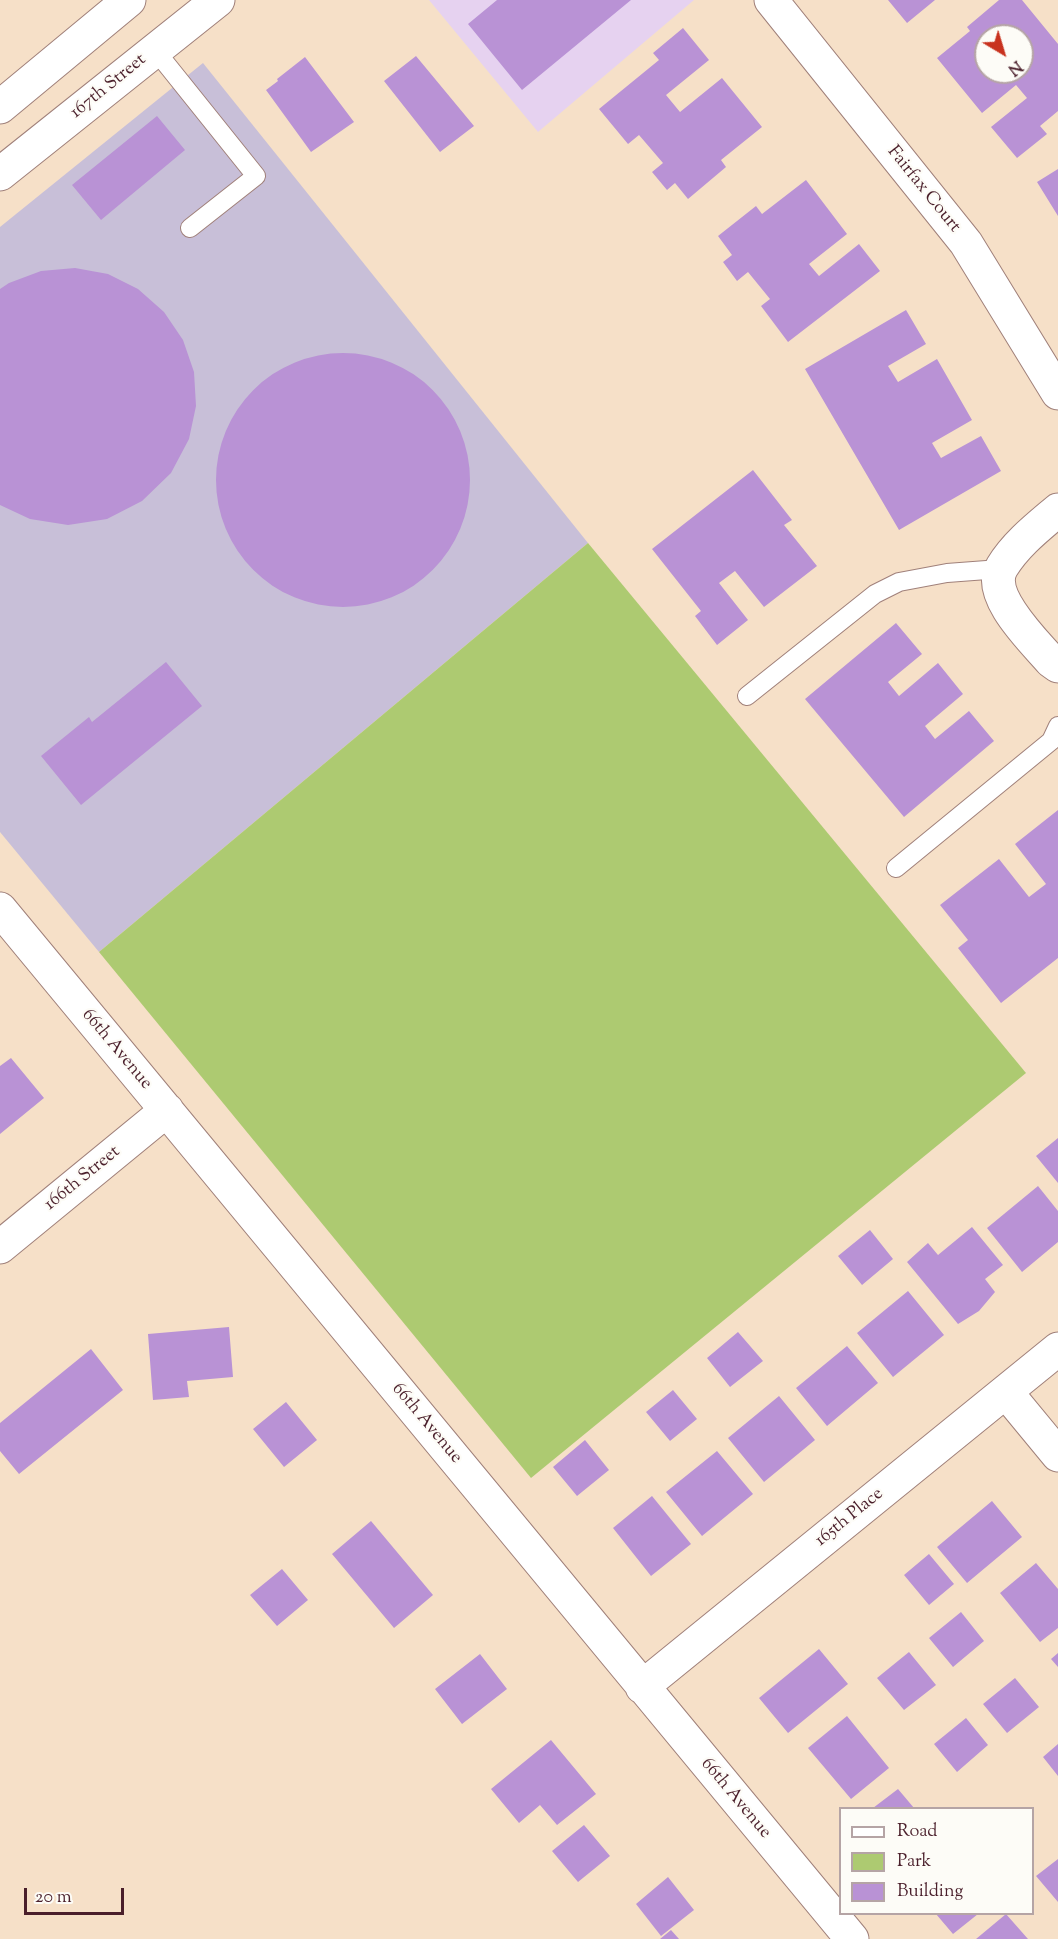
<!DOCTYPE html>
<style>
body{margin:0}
#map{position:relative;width:1058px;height:1939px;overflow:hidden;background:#f6e0c8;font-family:"Sorts Mill Goudy",serif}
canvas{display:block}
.legend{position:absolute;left:839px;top:1807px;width:195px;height:108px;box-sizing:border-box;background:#fdfcf7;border:2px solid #b5a4a5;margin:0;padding:8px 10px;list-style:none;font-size:18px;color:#4a1f2b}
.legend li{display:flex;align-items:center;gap:12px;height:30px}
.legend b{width:30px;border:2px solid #b5a4a5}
.north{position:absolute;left:974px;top:24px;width:60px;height:60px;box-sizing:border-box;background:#fdfcf7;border:2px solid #b5a4a5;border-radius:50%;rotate:142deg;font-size:16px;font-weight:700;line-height:24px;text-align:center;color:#4a1f2b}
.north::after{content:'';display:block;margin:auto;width:21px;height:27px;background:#c8321e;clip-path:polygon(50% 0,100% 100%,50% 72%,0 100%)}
.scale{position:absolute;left:24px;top:1888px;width:100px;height:27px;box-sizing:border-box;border:3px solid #4a1f2b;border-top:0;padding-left:8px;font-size:18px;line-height:21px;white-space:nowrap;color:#4a1f2b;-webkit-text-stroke:4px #fdfcf7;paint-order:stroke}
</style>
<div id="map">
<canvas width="1058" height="1939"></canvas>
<ul class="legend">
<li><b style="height:8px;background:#fff"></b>Road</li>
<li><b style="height:16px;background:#adca71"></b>Park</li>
<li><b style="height:16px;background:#b992d5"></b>Building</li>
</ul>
<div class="north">N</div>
<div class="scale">20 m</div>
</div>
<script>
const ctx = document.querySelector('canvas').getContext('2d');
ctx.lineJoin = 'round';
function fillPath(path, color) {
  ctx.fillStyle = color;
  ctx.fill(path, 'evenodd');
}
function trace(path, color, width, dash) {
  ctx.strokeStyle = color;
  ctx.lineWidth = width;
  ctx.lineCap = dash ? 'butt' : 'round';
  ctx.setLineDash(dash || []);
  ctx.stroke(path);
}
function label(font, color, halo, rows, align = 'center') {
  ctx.font = font + ' "Sorts Mill Goudy",serif';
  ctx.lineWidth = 4.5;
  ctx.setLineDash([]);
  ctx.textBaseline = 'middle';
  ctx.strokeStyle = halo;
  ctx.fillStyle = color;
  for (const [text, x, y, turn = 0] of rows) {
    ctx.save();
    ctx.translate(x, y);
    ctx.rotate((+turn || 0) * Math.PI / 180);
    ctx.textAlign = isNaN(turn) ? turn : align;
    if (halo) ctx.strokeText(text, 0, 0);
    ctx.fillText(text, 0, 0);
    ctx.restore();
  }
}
fillPath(new Path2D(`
 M429 0H694L538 132Z`), '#e6d2f0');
fillPath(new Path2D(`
 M203 63 588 543 99 952 0 832V227Z`), '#c8bfd8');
fillPath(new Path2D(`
 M588 543 1026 1073 531 1478 99 952Z`), '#adca71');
fillPath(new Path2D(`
 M497 0H631L522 90 468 24Z
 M888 0H935L907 23Z
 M999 0H1022L1058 44V111L1040 126 1047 134 1017 158 991 127 1027 98 1016 85 982 113 937 58 970 31 967 27ZM986 36H1022V72H986Z
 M683 28 709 60 666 95 680 112 722 78 762 127 721 160 726 167 688 199 675 183 667 190 652 172 663 163 639 135 628 144 599 109 659 60 653 53Z
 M416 56 474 126 440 152 384 81Z
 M305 57 354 122 311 152 266 90 278 81 277 79Z
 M157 116 185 150 101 220 72 185Z
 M1058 169V216L1037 182Z
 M806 180 847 234 809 264 819 276 859 244 880 271 788 342 761 306 770 299 748 272 737 281 723 262 732 255 718 236 756 206 762 214Z
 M75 268 108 274 138 289 164 312 183 340 194 372 196 406 189 439 171 473 142 501 107 519 68 525 30 519 0 505V289L9 283 41 271Z
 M906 310 926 344 888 366 898 382 937 359 972 420 932 443 941 458 981 436 1001 471 899 530 805 369Z
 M216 480a127 127 0 1 1 254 0a127 127 0 1 1-254 0Z
 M753 470 792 520 784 525 817 566 764 607 735 571 719 583 748 620 717 645 695 616 701 611 652 549Z
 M896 623 922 654 888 682 899 696 938 663 963 694 925 726 935 739 969 711 994 741 904 817 805 699Z
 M166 662 202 706 81 805 41 756 89 717 92 722Z
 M1058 810V958L1001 1003 958 948 968 940 940 905 999 859 1029 897 1046 884 1015 844Z
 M11 1058 44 1098 0 1134V1066Z
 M1058 1138V1183L1036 1156Z
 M1038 1186 1058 1211V1242L1022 1272 987 1228Z
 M972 1227 1003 1265 985 1279 995 1292 979 1311 958 1324 907 1262 928 1243 938 1255Z
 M870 1230 893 1259 862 1285 838 1256Z
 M908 1291 944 1335 893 1377 857 1333Z
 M229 1327 233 1377 187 1381 189 1397 153 1400 148 1334Z
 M738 1332 763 1361 730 1387 707 1358Z
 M847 1346 878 1383 827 1426 796 1388Z
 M91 1349 123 1390 19 1474 0 1451V1423Z
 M673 1390 697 1419 670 1441 646 1412Z
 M779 1396 815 1440 764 1482 728 1438Z
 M286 1402 317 1440 284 1467 253 1429Z
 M585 1440 609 1470 577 1496 553 1467Z
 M717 1451 753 1494 702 1536 666 1492Z
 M652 1496 691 1544 651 1576 613 1528Z
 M992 1501 1022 1537 967 1583 937 1547Z
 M371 1521 433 1595 394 1628 332 1554Z
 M929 1554 954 1584 929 1605 904 1575Z
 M1036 1563 1058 1589V1628L1040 1642 1000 1593Z
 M282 1569 308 1600 277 1626 250 1595Z
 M961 1612 984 1641 953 1667 929 1638Z
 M819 1649 848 1684 788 1733 759 1698Z
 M909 1652 936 1685 904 1710 877 1678Z
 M1058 1653V1667L1051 1659Z
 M480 1654 507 1689 462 1724 435 1689Z
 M1015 1678 1039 1707 1007 1733 983 1704Z
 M847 1716 889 1768 851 1799 808 1748Z
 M966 1718 988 1745 957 1772 934 1744Z
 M551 1740 596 1794 557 1825 540 1805 519 1823 491 1789Z
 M1058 1744V1776L1043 1757Z
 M898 1789 914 1808H873Z
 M584 1825 610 1856 578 1882 552 1851Z
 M1058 1859V1902L1036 1876Z
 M668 1877 694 1910 661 1936 636 1904Z
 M936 1914H978L953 1934Z
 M1006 1914 1028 1939H976Z
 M671 1930 679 1939H660Z`), '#b992d5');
const lane = new Path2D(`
 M155 50 256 176 190 228
 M747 696 875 594 899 582 947 573 1000 569
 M896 868 1051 741 1058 726`);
const street = new Path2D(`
 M771 0 966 243 1058 393
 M1058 510C1038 527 1016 544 1002 567 985 595 1034 641 1051 661L1058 666
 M0 909 852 1939
 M0 1247 167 1110
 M1006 1392 1058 1455
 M642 1687 1058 1349`);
const secondary = new Path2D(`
 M0 107 129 0
 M0 174 218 0`);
trace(lane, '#a0807a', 20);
trace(street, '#a0807a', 35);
trace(secondary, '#a0807a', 35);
trace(lane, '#fff', 18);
trace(street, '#fff', 33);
trace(secondary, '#fff', 33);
label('18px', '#4a1f2b', '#fdfcf7', [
 ["167th Street",109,87,-39],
 ["Fairfax Court",923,190,51],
 ["66th Avenue",116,1050,50],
 ["166th Street",83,1179,-39],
 ["66th Avenue",426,1424,50],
 ["165th Place",850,1518,-39],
 ["66th Avenue",735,1799,50]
]);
</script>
